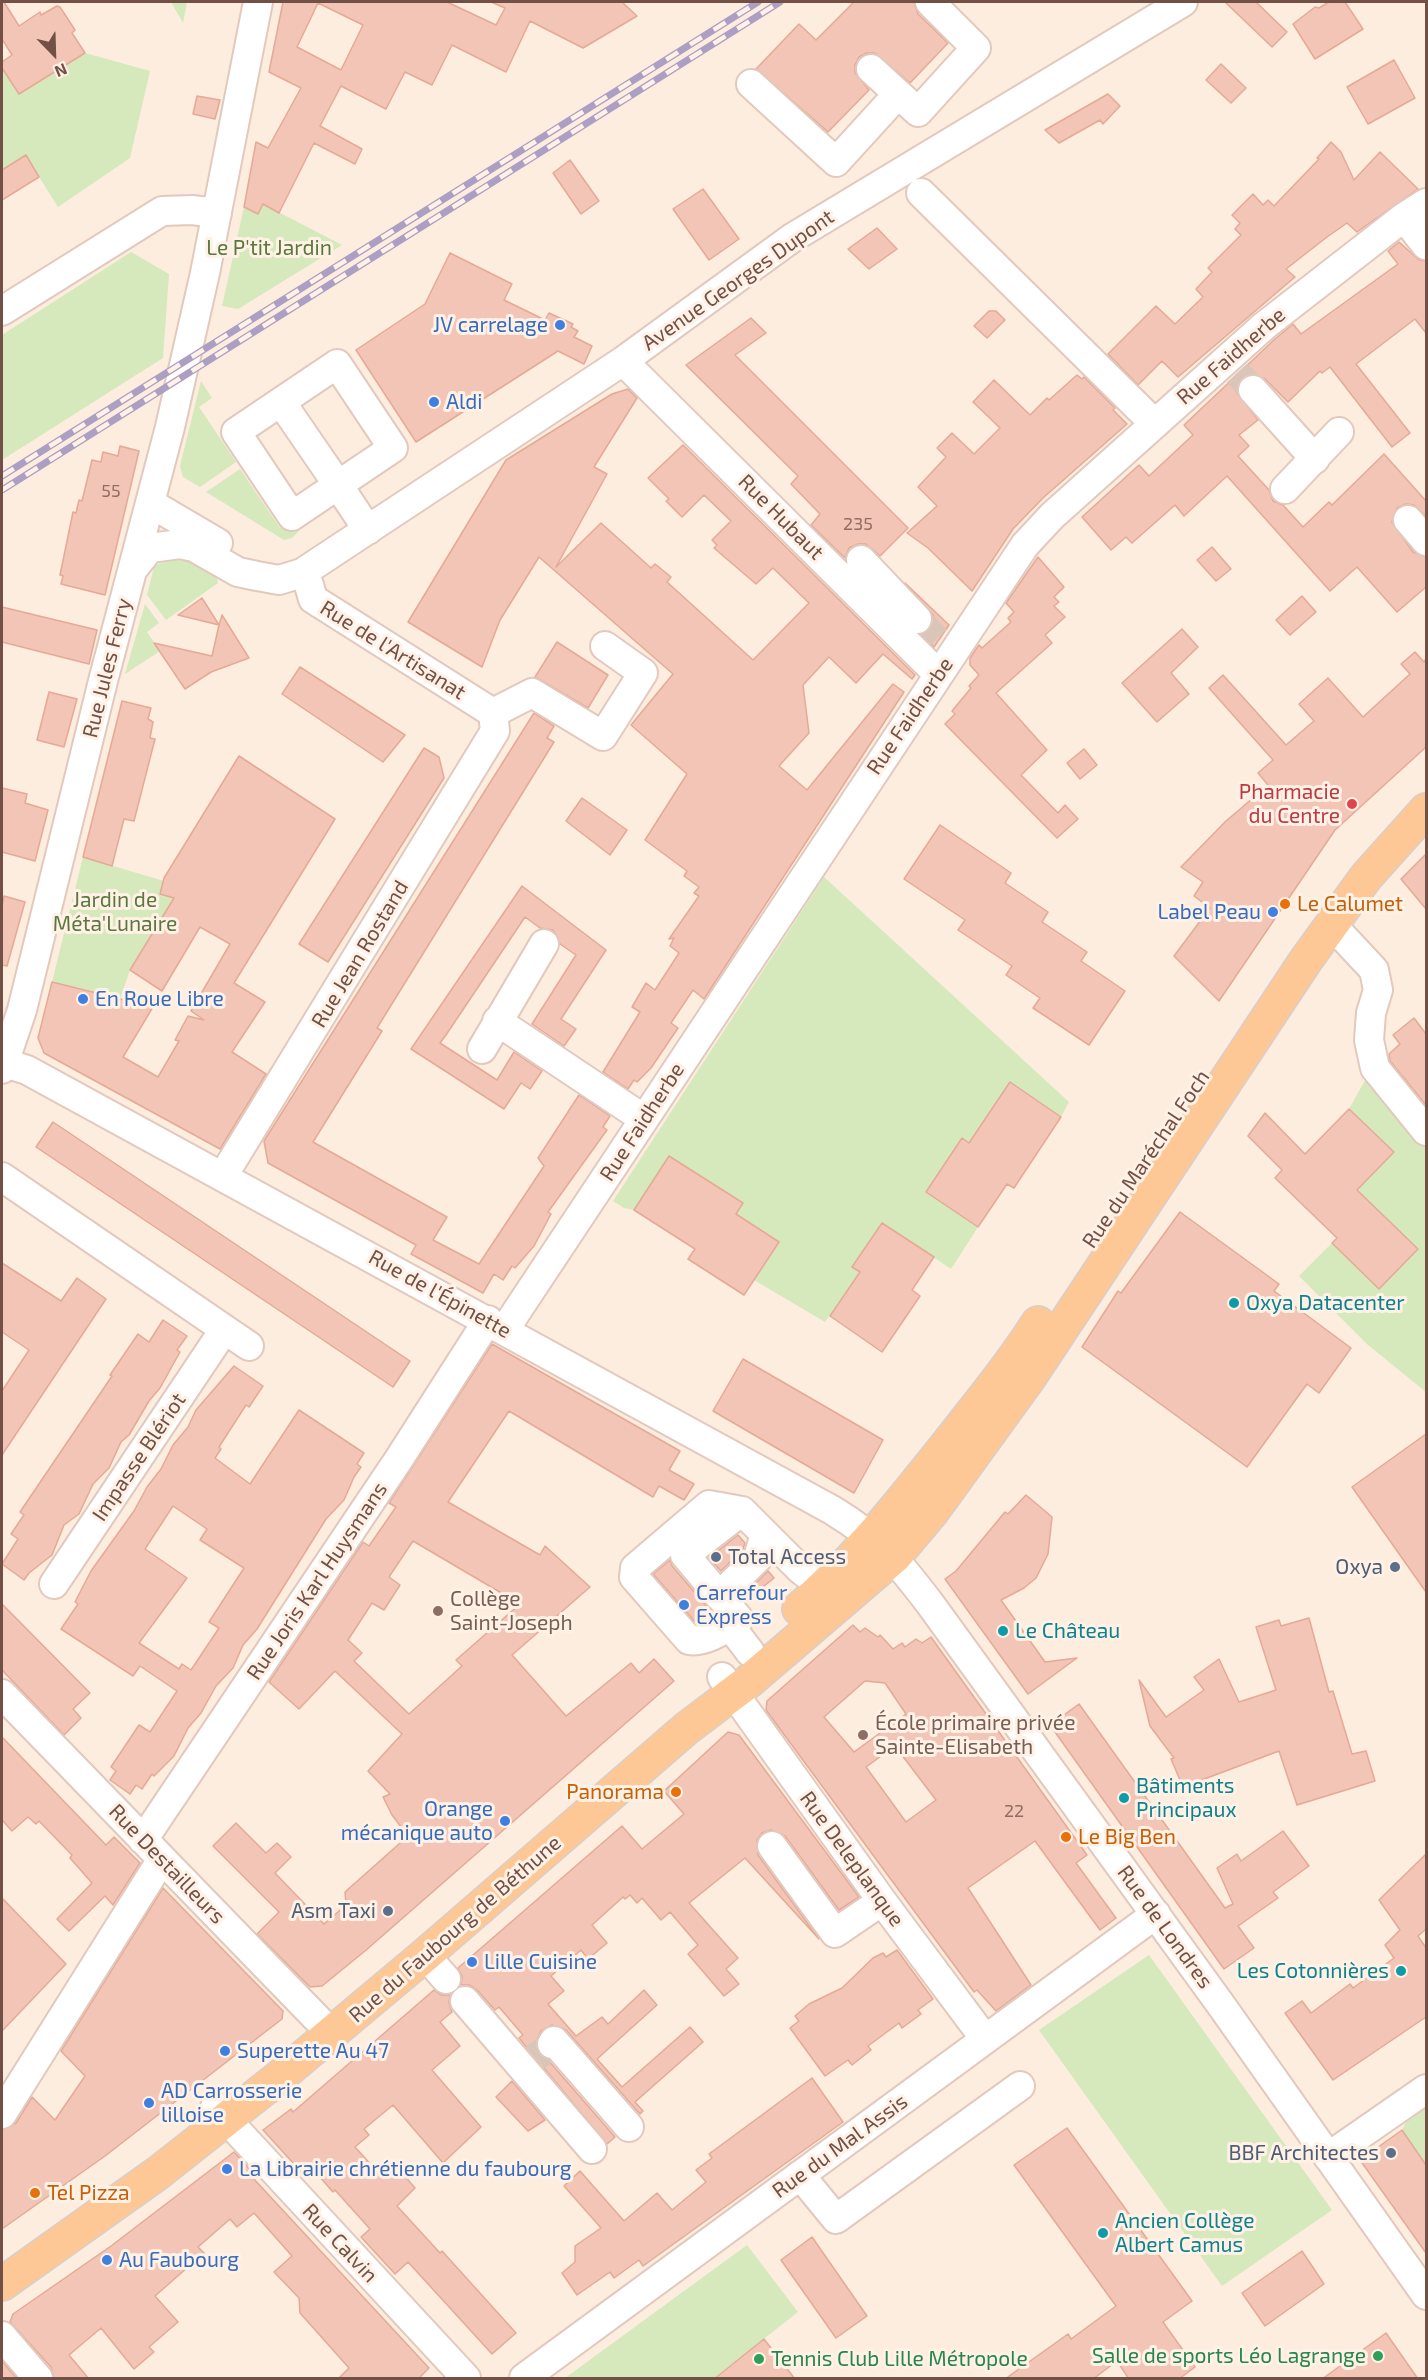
<!DOCTYPE html>
<meta charset="utf-8">
<style>
body{margin:0}
#map{position:relative;width:1428px;height:2380px;overflow:hidden;background:#fcedde;font-family:"Exo 2",sans-serif}
canvas{display:block}
.frame{position:absolute;inset:0;border:3px solid #725046;pointer-events:none}
.north{position:absolute;left:24px;top:24px;width:60px;height:60px;-webkit-text-stroke:4px #fff1e5;paint-order:stroke;rotate:157deg;font-size:16px;font-weight:700;line-height:24px;text-align:center;color:#725046}
.north::after{content:'';display:block;margin:auto;width:21px;height:27px;background:#725046;clip-path:polygon(50% 0,100% 100%,50% 72%,0 100%)}
</style>
<div id="map">
<canvas width="1428" height="2380"></canvas>
<div class="frame"></div>
<div class="north">N</div>
</div>
<script>
const ctx = document.querySelector('canvas').getContext('2d');
ctx.lineJoin = 'round';
function fillPath(path, color) {
  ctx.fillStyle = color;
  ctx.fill(path, 'evenodd');
}
function trace(path, color, width, dash) {
  ctx.strokeStyle = color;
  ctx.lineWidth = width;
  ctx.lineCap = dash ? 'butt' : 'round';
  ctx.setLineDash(dash || []);
  ctx.stroke(path);
}
function label(font, color, halo, rows, align = 'center') {
  ctx.font = font + ' "Exo 2",sans-serif';
  ctx.lineWidth = 6;
  ctx.setLineDash([]);
  ctx.textBaseline = 'middle';
  ctx.strokeStyle = halo;
  ctx.fillStyle = color;
  for (const [text, x, y, turn = 0] of rows) {
    ctx.save();
    ctx.translate(x, y);
    ctx.rotate((+turn || 0) * Math.PI / 180);
    ctx.textAlign = isNaN(turn) ? turn : align;
    if (halo) ctx.strokeText(text, 0, 0);
    ctx.fillText(text, 0, 0);
    ctx.restore();
  }
}
fillPath(new Path2D(`
 M171 2H187L183 23Z
 M85 53 150 71 130 158 58 207 26 156 2 170V68L19 94Z
 M263 204 342 245 238 309 222 306 244 207 258 214Z
 M131 252 169 274 163 358 2 460V335Z
 M201 381 212 398 199 407 236 462 200 487 183 477 180 466Z
 M240 469 280 528 294 519 300 530 292 538 284 540 206 492Z
 M170 556H179L217 577 218 583 166 620 147 595 154 567Z
 M145 604 159 623 147 632 160 651 125 674Z
 M83 857 164 881 161 894 174 898 130 970 120 999 52 982Z
 M824 877 1069 1102 1061 1117 1010 1083 969 1143 962 1138 926 1192 978 1227 951 1269 882 1223 853 1266 860 1272 825 1322 754 1280 779 1242 736 1214 742 1203 669 1156 634 1210 624 1208 613 1201Z
 M1369 1073 1426 1136V1392L1368 1345 1299 1276 1332 1243 1379 1289 1417 1250 1357 1190 1394 1152 1349 1109Z
 M1149 1955 1332 2210 1222 2286 1039 2030Z
 M1426 2099V2165L1402 2130 1413 2109Z
 M747 2245 798 2312 714 2378H565Z`), '#d5e9bd');
const building = new Path2D(`
 M2 2H4L19 26 40 12 41 15 57 6 60 7 75 30 72 33 85 53 19 94 2 68V62L12 55 2 39Z
 M283 2H447L496 25 505 8 491 2H622L637 16 583 48 530 21 506 72 452 45 432 85 405 72 386 109 341 86 320 126 362 149 355 164 314 143 279 213 263 204 258 214 244 207 256 142 268 148 301 88 269 72ZM318 3 363 25 341 70 297 47Z
 M854 2H914L918 14 948 43 910 83 875 53H867L859 57 855 65V73L869 90 828 132 756 69 799 24 816 40Z
 M1225 2H1256L1287 32 1272 47Z
 M1329 2H1345L1363 29 1315 59 1293 24 1315 7 1319 8Z
 M1394 60 1415 98 1368 124 1347 87Z
 M1221 64 1246 88 1231 103 1206 80Z
 M1108 94 1120 106 1103 124 1100 120 1059 143 1045 130Z
 M197 96 220 100 215 119 193 114Z
 M1331 142 1341 152 1354 180 1380 152 1418 189 1357 232 1347 223 1327 237 1286 269 1295 277 1178 377 1162 361 1138 385 1108 354 1156 306 1175 324 1203 297 1196 289 1212 272 1208 268 1241 235 1235 229 1240 223 1232 215 1253 194 1263 205 1268 200 1274 206 1319 159 1317 158Z
 M26 155 39 177 2 200V170Z
 M570 160 599 201 581 214 553 173Z
 M703 189 739 239 709 260 673 209Z
 M877 228 897 249 869 269 848 249Z
 M1399 242 1419 260 1426 261V333L1415 319 1356 364 1410 433 1392 447 1330 367 1322 373 1320 371 1288 402 1265 379 1250 374 1242 378 1237 393 1258 420 1239 435 1249 446 1238 456 1269 490 1273 501 1283 505 1303 527 1329 502 1332 505 1384 454 1426 501V516L1414 505 1406 504 1397 508 1392 522 1413 552 1426 557V587L1397 612 1357 567 1330 591 1227 476 1184 516 1175 505 1132 543 1126 537 1111 550 1082 517 1139 465 1149 476 1193 435 1184 425 1275 339 1293 324 1301 334 1398 264 1388 251Z
 M450 253 512 284 504 300 545 320 549 313 573 324 571 327 578 331 574 337 592 346 584 364 558 351 416 442 356 350 425 304Z
 M989 311H996L1005 320 987 338 974 326Z
 M751 318 766 333 735 355 908 528 880 556 866 544H858L849 548 845 558 811 525 820 514 791 484 798 476 686 365Z
 M1077 375 1082 379 1084 377 1115 408 1113 410 1127 424 1043 498 1013 529 972 591 928 548 907 533 937 506 918 487 946 457 937 448 952 433 974 454 1000 428 973 402 994 380 1030 415 1047 398 1049 400Z
 M628 389 637 398 594 467 607 474 556 567 601 523 651 568 655 564 671 577 667 582 753 660 809 603 773 568 756 584 714 548 717 545 712 540 731 521 704 495 682 517 666 501 669 499 648 478 683 445 915 675 912 679 883 654 856 683 829 657 803 685 809 733 779 766 807 790 893 684 904 692 704 999 693 990 671 1023 678 1028 651 1068 637 1082 634 1080 628 1089 603 1072 640 1012 632 1007 646 983 655 990 679 953 670 946 674 938 669 939 699 896 694 893 699 887 684 876 687 871 645 840 687 774 631 725 673 674 539 557 500 620 482 667 408 622 506 460 612 394Z
 M120 446 139 451 105 595 61 584 63 576 60 575 73 512 76 513 79 500 82 501 92 460 101 462 103 452 118 456Z
 M1212 547 1231 569 1216 581 1197 560Z
 M1038 557 1064 587 1054 597 1059 602 1054 606 1065 617 1045 635 1052 643 996 693 1047 750 1021 775 1058 813 1065 805 1078 819 1057 838 945 724 955 714 952 711 971 688 969 686 979 675 970 665V658L979 645 982 648 1011 622 1008 618 1014 612 1006 603Z
 M905 583 949 625 934 647 922 635 933 624V615Z
 M1302 596 1316 612 1290 635 1276 620Z
 M202 598 219 625 222 615 249 658 211 672 185 689 154 643 212 656 219 625 178 615Z
 M2 607 97 630 89 664 2 642Z
 M1182 629 1198 647 1171 673 1189 694 1157 722 1122 683Z
 M557 642 608 675 588 708 535 677Z
 M1415 652 1424 662 1426 659V747L1335 830 1219 1001 1174 956 1210 908 1194 896 1203 882 1181 867 1225 822 1268 785 1258 773 1273 760 1209 688 1223 675 1286 745 1314 721 1299 704 1328 678 1363 717 1410 674 1401 664Z
 M300 667 405 735 383 762 282 694Z
 M49 692 77 699 64 747 37 740Z
 M122 701 151 708 148 719 153 722 150 738 155 739 134 821 124 819 112 866 83 857Z
 M534 713 554 726 547 738 554 742 377 1028 382 1031 313 1142 447 1217 433 1240 479 1264 544 1166 538 1158 579 1095 610 1116 603 1127 607 1130 548 1212 551 1214 534 1246 515 1268 512 1266 503 1280 494 1274 483 1293 411 1254 416 1245 268 1163 264 1141Z
 M424 748 439 757 444 778 328 962 299 944Z
 M1084 749 1097 765 1080 779 1067 763Z
 M239 756 335 819 234 983 265 1002 232 1052 266 1074 220 1149 44 1053 38 1038 52 982 153 1007 123 1057 158 1077 179 1041 175 1040 188 1016 204 1020 191 1011 230 944 200 927 162 991 130 970 174 898 160 894 164 878Z
 M2 788 27 794 25 803 48 810 35 861 2 852Z
 M582 798 627 830 610 855 566 821Z
 M940 825 1011 873 1005 883 1048 912 1042 922 1087 952 1081 961 1125 991 1089 1045 1033 1008 1040 998 1006 975 1012 966 958 930 965 920 904 879Z
 M1426 854V909L1401 879Z
 M522 886 606 950 561 1019 576 1029 564 1046 532 1024 576 955 560 944 553 930 540 928 525 917 446 1035 440 1043 497 1080 514 1052 542 1071 530 1089 521 1083 504 1109 411 1049Z
 M4 896 25 902 7 966 2 965V907Z
 M1414 1018 1426 1034V1105L1390 1061 1389 1054 1400 1044 1393 1035Z
 M1010 1082 1061 1117 1014 1188 1007 1184 978 1227 926 1192 962 1138 969 1143Z
 M1349 1109 1394 1152 1357 1190 1418 1249 1379 1289 1332 1243 1337 1238 1275 1178 1282 1170 1248 1136 1265 1113 1305 1154Z
 M53 1122 410 1361 393 1387 36 1147Z
 M669 1156 743 1203 736 1214 779 1242 744 1295 688 1259 695 1249 634 1210Z
 M1180 1212 1279 1284 1274 1291 1351 1348 1319 1393 1307 1384 1247 1467 1082 1347 1118 1291 1121 1293Z
 M882 1223 934 1257 912 1290 920 1296 882 1352 830 1316 860 1272 852 1267Z
 M2 1263 61 1301 77 1278 106 1299 2 1455V1391L29 1350 2 1332Z
 M163 1320 187 1336 177 1350 180 1352 160 1388 149 1401 129 1435 121 1442 109 1468 93 1484 79 1514 64 1525 52 1555 29 1573 24 1580 2 1564 18 1539 11 1534 24 1515 20 1512 112 1376 110 1375 138 1334 149 1342Z
 M492 1344 680 1451 669 1470 694 1484 684 1500 659 1486 653 1497 509 1411 448 1502 540 1555 545 1546 590 1587 512 1655 566 1716 631 1663 639 1673 654 1659 674 1681 365 1951 322 1986 310 1987 257 1934 279 1912 213 1846 236 1823 266 1853 277 1843 291 1857 275 1873 324 1924 346 1905 345 1892 408 1836 392 1815 383 1797 390 1794 368 1771 402 1734 335 1671 299 1709 269 1682 363 1542 369 1546 396 1507 389 1503ZM413 1541 520 1604 456 1660 462 1666 409 1714 354 1661 362 1653 348 1640 372 1603 384 1610 400 1585 389 1577Z
 M743 1359 883 1440 854 1493 713 1411Z
 M234 1366 263 1386 249 1407 246 1405 219 1447 221 1449 215 1458 250 1484 299 1410 364 1453 357 1464 361 1467 354 1477 344 1500 326 1519 257 1629 243 1645 233 1668 216 1686 201 1713 188 1728 174 1756 154 1776 152 1774 142 1789 136 1785 130 1794 110 1780 116 1771 111 1767 139 1725 150 1732 177 1691 140 1666 133 1676 61 1629 78 1604 75 1602 91 1571 134 1511 147 1487 161 1469 173 1445 188 1427 196 1410ZM173 1506 207 1529 200 1540 244 1568 209 1622 219 1628 191 1670 182 1664 179 1669 139 1643 187 1578 145 1549Z
 M1426 1434V1592L1352 1487Z
 M1026 1495 1052 1517 1048 1554 1036 1578 1024 1588 1001 1600 1045 1662 1077 1658 1028 1694 945 1579 956 1571 1005 1512 1008 1514Z
 M738 1535 745 1543 743 1549 721 1571 709 1558Z
 M670 1560 672 1566 715 1616 696 1623 653 1574Z
 M768 1571 774 1578 748 1599 744 1595Z
 M2 1604 90 1693 73 1709 81 1718 64 1735 2 1670Z
 M1309 1618 1329 1692 1333 1691 1352 1754 1366 1751 1375 1781 1297 1805 1279 1751 1183 1787 1171 1759 1174 1758 1150 1726 1139 1680 1166 1717 1204 1690 1194 1677 1219 1659 1239 1702 1276 1690 1256 1627 1279 1620 1281 1626Z
 M853 1625 860 1632 865 1628 878 1637 880 1635 893 1649 902 1643 905 1647 916 1639 922 1643 931 1637 1087 1855 1076 1863 1116 1918 1100 1930 1035 1841 968 1888 1031 1985 996 2011 977 1990 974 1992 766 1710 767 1701ZM865 1681 885 1683 906 1714 854 1752 824 1717ZM895 1746 936 1800 906 1822 866 1767Z
 M1079 1704 1225 1908 1233 1904 1217 1868 1237 1854 1241 1861 1283 1831 1309 1866 1273 1892 1278 1898 1238 1926 1254 1948 1224 1969 1050 1725Z
 M728 1732 739 1735 859 1897 839 1910 785 1836 771 1830 762 1833 757 1840 758 1855 819 1939 745 1858 689 1903 738 1958 726 1969 739 1984 724 1996 688 1954 698 1945 670 1912 661 1920 642 1898 637 1903 630 1895 625 1899 623 1897 592 1925 607 1943 588 1959 581 1950 551 1976 564 1991 548 2004 576 2036 602 2017 608 2024 644 1990 657 2005 597 2059 622 2087 690 2027 703 2042 635 2102 643 2111 640 2114 566 2030 552 2025 541 2031 536 2042 538 2052 548 2060 615 2137 607 2144 519 2038 523 2035 499 2007 495 2010 477 1990 470 1985H461L462 1976 458 1968 622 1826 642 1849 684 1814 664 1791Z
 M2 1737 106 1845 114 1837 140 1863 113 1905 105 1896 69 1931 57 1919 92 1883 70 1858 72 1855 39 1821 36 1824 28 1817 12 1831 2 1820Z
 M1426 1854V1929L1418 1936 1426 1948V2017L1333 2080 1285 2013 1302 2001 1311 2013 1350 1984 1353 1988 1394 1958 1385 1945 1400 1930 1379 1900Z
 M163 1888 283 2011 282 2019 105 2156 2 2229V2130L16 2123 32 2097 55 2120 85 2076 61 2051Z
 M2 1898 66 1964 2 2031Z
 M897 1950 933 1999 918 2010 921 2014 902 2028 899 2023 868 2046 871 2050 852 2065 848 2060 825 2076 790 2028 799 2021 795 2016 809 2004 842 1988 873 1958 883 1953 886 1957Z
 M434 1990 441 1995H450L449 2003 452 2012 440 2022 460 2046 432 2070 481 2127 443 2163 393 2105 364 2129 369 2135 355 2147 383 2178 397 2167 415 2188 397 2206 440 2253 442 2251 516 2333 492 2354 408 2262 395 2274 361 2237 370 2229 335 2190 333 2192 312 2168 304 2175 263 2130 291 2109 293 2112Z
 M812 2078 843 2122 643 2266 639 2260 614 2278 610 2272 577 2295 562 2273 575 2262V2246L601 2228 564 2186 580 2171 624 2221 657 2193 672 2210 706 2182 696 2170 712 2158 709 2154Z
 M512 2081 545 2120 528 2131 496 2097Z
 M1067 2128 1192 2301 1163 2322 1195 2367 1179 2379H1129L1117 2361 1093 2379H1005L1068 2334 1071 2339 1116 2306 1014 2165Z
 M1402 2130 1426 2165V2253L1360 2160Z
 M234 2152 256 2176 253 2178 429 2368 418 2379H338L349 2368 300 2313 299 2298 274 2272 292 2256 254 2213 237 2227 230 2219 198 2247 204 2253 155 2296 178 2322 149 2347 154 2352 134 2369 101 2328 69 2355 89 2379H54L51 2367 10 2322 13 2314 111 2246Z
 M812 2237 867 2316 836 2338 781 2260Z
 M1302 2251 1324 2284 1265 2326 1242 2293Z
 M1386 2333 1418 2379H1322Z
 M764 2339 795 2379H714Z
 M2 2361 17 2379H2Z`);
fillPath(building, '#f2c5b6');
trace(building, '#e5a996', 1.5);
trace(new Path2D(`
 M1237 373 1253 390
 M917 619 938 641
 M527 2064 552 2044`), '#dac6b8', 28, [28, 14]);
const minor = new Path2D(`
 M871 69 918 112 976 48 930 2
 M751 84 836 162 898 94
 M921 193 1155 424
 M1404 217 1426 245
 M2 311 162 211 192 210 217 213
 M623 361 938 674
 M1253 390 1315 459
 M281 402 338 485 393 448 337 364 236 432 292 516 338 485 368 530
 M1285 489 1339 432
 M150 503 218 543
 M1408 520 1426 541
 M861 560 917 619
 M133 569 150 548 180 544 194 547 238 572 257 576 279 580 302 573 623 361 792 238 1183 2
 M493 713 532 693 603 736 643 673 605 646
 M1332 925 1374 970 1378 990 1371 1013 1369 1040 1375 1068 1426 1131
 M497 1021 644 1119
 M482 1049 544 944
 M2 1062 27 1070 832 1510C881 1540 896 1559 931 1605L1221 2005 1426 2295
 M2 1069 22 1010 103 681 170 427 205 273 258 2
 M223 1176 495 731 493 713 313 599 309 585 302 573
 M2 1177 249 1346
 M505 1329 1025 545 1052 516 1264 326 1404 217 1426 203
 M742 1511 685 1555 739 1619C726 1629 705 1643 689 1640L634 1577 635 1568 709 1505 742 1511 801 1570 841 1600
 M54 1584 224 1330
 M719 1596 758 1558 765 1534
 M730 1626 750 1652
 M722 1677 882 1901 985 2039
 M2 1694 332 2034
 M143 1840 399 1459 488 1320
 M772 1846 835 1933 882 1901
 M425 1955 446 1979
 M465 2001 592 2149
 M552 2044 554 2041 629 2127
 M215 2107 466 2378
 M2 2114 162 1859
 M1328 2157 1426 2089
 M800 2175 836 2219 1020 2086
 M2 2336 38 2378
 M524 2378 1156 1914`);
const major = new Path2D(`
 M799 1609C854 1562 897 1507 942 1451 975 1409 1009 1368 1038 1323
 M2 2284 158 2173 277 2079 425 1955 687 1728 748 1682 895 1556 932 1512 1029 1378 1306 960 1366 877 1426 810`);
trace(minor, '#e2c9be', 32);
trace(major, '#d8cecb', 36);
trace(minor, '#fff', 28);
trace(major, '#fdc895', 33);
const rail = new Path2D(`
 M2 476 758 2
 M2 490 780 2`);
trace(rail, '#ad9ec4', 7);
trace(rail, '#fff1e5', 4.5, [14]);
for (const [x, y, r, color] of [
 [560,325,6,"#3f7fe0"],
 [434,402,6,"#3f7fe0"],
 [1352,804,6,"#e0444e"],
 [1285,904,6,"#e8710a"],
 [1273,912,6,"#3f7fe0"],
 [83,999,6,"#3f7fe0"],
 [1234,1303,6,"#0f9aa8"],
 [716,1557,6,"#5c6f8a"],
 [1395,1567,6,"#5c6f8a"],
 [684,1605,6,"#3f7fe0"],
 [438,1611,6,"#8d6e63"],
 [1003,1631,6,"#0f9aa8"],
 [863,1735,6,"#8d6e63"],
 [676,1792,6,"#e8710a"],
 [1124,1798,6,"#0f9aa8"],
 [505,1821,6,"#3f7fe0"],
 [1066,1837,6,"#e8710a"],
 [388,1911,6,"#5c6f8a"],
 [472,1962,6,"#3f7fe0"],
 [1401,1971,6,"#0f9aa8"],
 [225,2051,6,"#3f7fe0"],
 [149,2103,6,"#3f7fe0"],
 [1391,2153,6,"#5c6f8a"],
 [227,2169,6,"#3f7fe0"],
 [35,2193,6,"#e8710a"],
 [1103,2233,6,"#0f9aa8"],
 [107,2260,6,"#3f7fe0"],
 [1378,2356,6,"#2e9e5b"],
 [759,2359,6,"#2e9e5b"]
]) {
  const dot = new Path2D();
  dot.arc(x, y, r, 0, 2 * Math.PI);
  ctx.fillStyle = color;
  ctx.fill(dot);
  trace(dot, '#fff1e5', 2);
}
label('18px', '#926d62', null, [
 ["55",111,491],
 ["235",858,524],
 ["22",1014,1811]
]);
label('21px', '#58783e', '#fff1e5', [
 ["Le P'tit Jardin",269,248],
 ["Jardin de",115,900],
 ["Méta'Lunaire",115,924]
]);
label('21px', '#725046', '#fff1e5', [
 ["Avenue Georges Dupont",738,280,-35],
 ["Rue Faidherbe",1231,356,-41],
 ["Rue Hubaut",781,517,45],
 ["Rue de l'Artisanat",393,650,32],
 ["Rue Jules Ferry",107,668,-76],
 ["Rue Faidherbe",910,716,-56],
 ["Rue Jean Rostand",360,954,-59],
 ["Rue Faidherbe",642,1122,-57],
 ["Rue du Maréchal Foch",1146,1159,-56],
 ["Rue de l'Épinette",440,1294,29],
 ["Impasse Blériot",139,1457,-56],
 ["Rue Joris Karl Huysmans",317,1581,-56],
 ["Rue Deleplanque",852,1859,54],
 ["Rue Destailleurs",167,1864,46],
 ["Rue de Londres",1165,1927,54],
 ["Rue du Faubourg de Béthune",455,1929,-41],
 ["Rue du Mal Assis",840,2146,-36],
 ["Rue Calvin",340,2243,47]
]);
label('21px', '#366cbe', '#fff1e5', [
 ["JV carrelage",548,325,"right"],
 ["Aldi",446,402],
 ["Label Peau",1261,912,"right"],
 ["En Roue Libre",95,999],
 ["Carrefour",696,1593],
 ["Express",696,1617],
 ["Orange",493,1809,"right"],
 ["mécanique auto",493,1833,"right"],
 ["Lille Cuisine",484,1962],
 ["Superette Au 47",237,2051],
 ["AD Carrosserie",161,2091],
 ["lilloise",161,2115],
 ["La Librairie chrétienne du faubourg",239,2169],
 ["Au Faubourg",119,2260]
], 'left');
label('21px', '#be3a42', '#fff1e5', [
 ["Pharmacie",1340,792],
 ["du Centre",1340,816]
], 'right');
label('21px', '#c56008', '#fff1e5', [
 ["Le Calumet",1297,904],
 ["Panorama",664,1792,"right"],
 ["Le Big Ben",1078,1837],
 ["Tel Pizza",47,2193]
], 'left');
label('21px', '#0d838f', '#fff1e5', [
 ["Oxya Datacenter",1246,1303],
 ["Le Château",1015,1631],
 ["Bâtiments",1136,1786],
 ["Principaux",1136,1810],
 ["Les Cotonnières",1389,1971,"right"],
 ["Ancien Collège",1115,2221],
 ["Albert Camus",1115,2245]
], 'left');
label('21px', '#4e5e75', '#fff1e5', [
 ["Total Access",728,1557,"left"],
 ["Oxya",1383,1567],
 ["Asm Taxi",376,1911],
 ["BBF Architectes",1379,2153]
], 'right');
label('21px', '#785e54', '#fff1e5', [
 ["Collège",450,1599],
 ["Saint-Joseph",450,1623],
 ["École primaire privée",875,1723],
 ["Sainte-Elisabeth",875,1747]
], 'left');
label('21px', '#27864d', '#fff1e5', [
 ["Salle de sports Léo Lagrange",1366,2356],
 ["Tennis Club Lille Métropole",771,2359,"left"]
], 'right');
</script>
